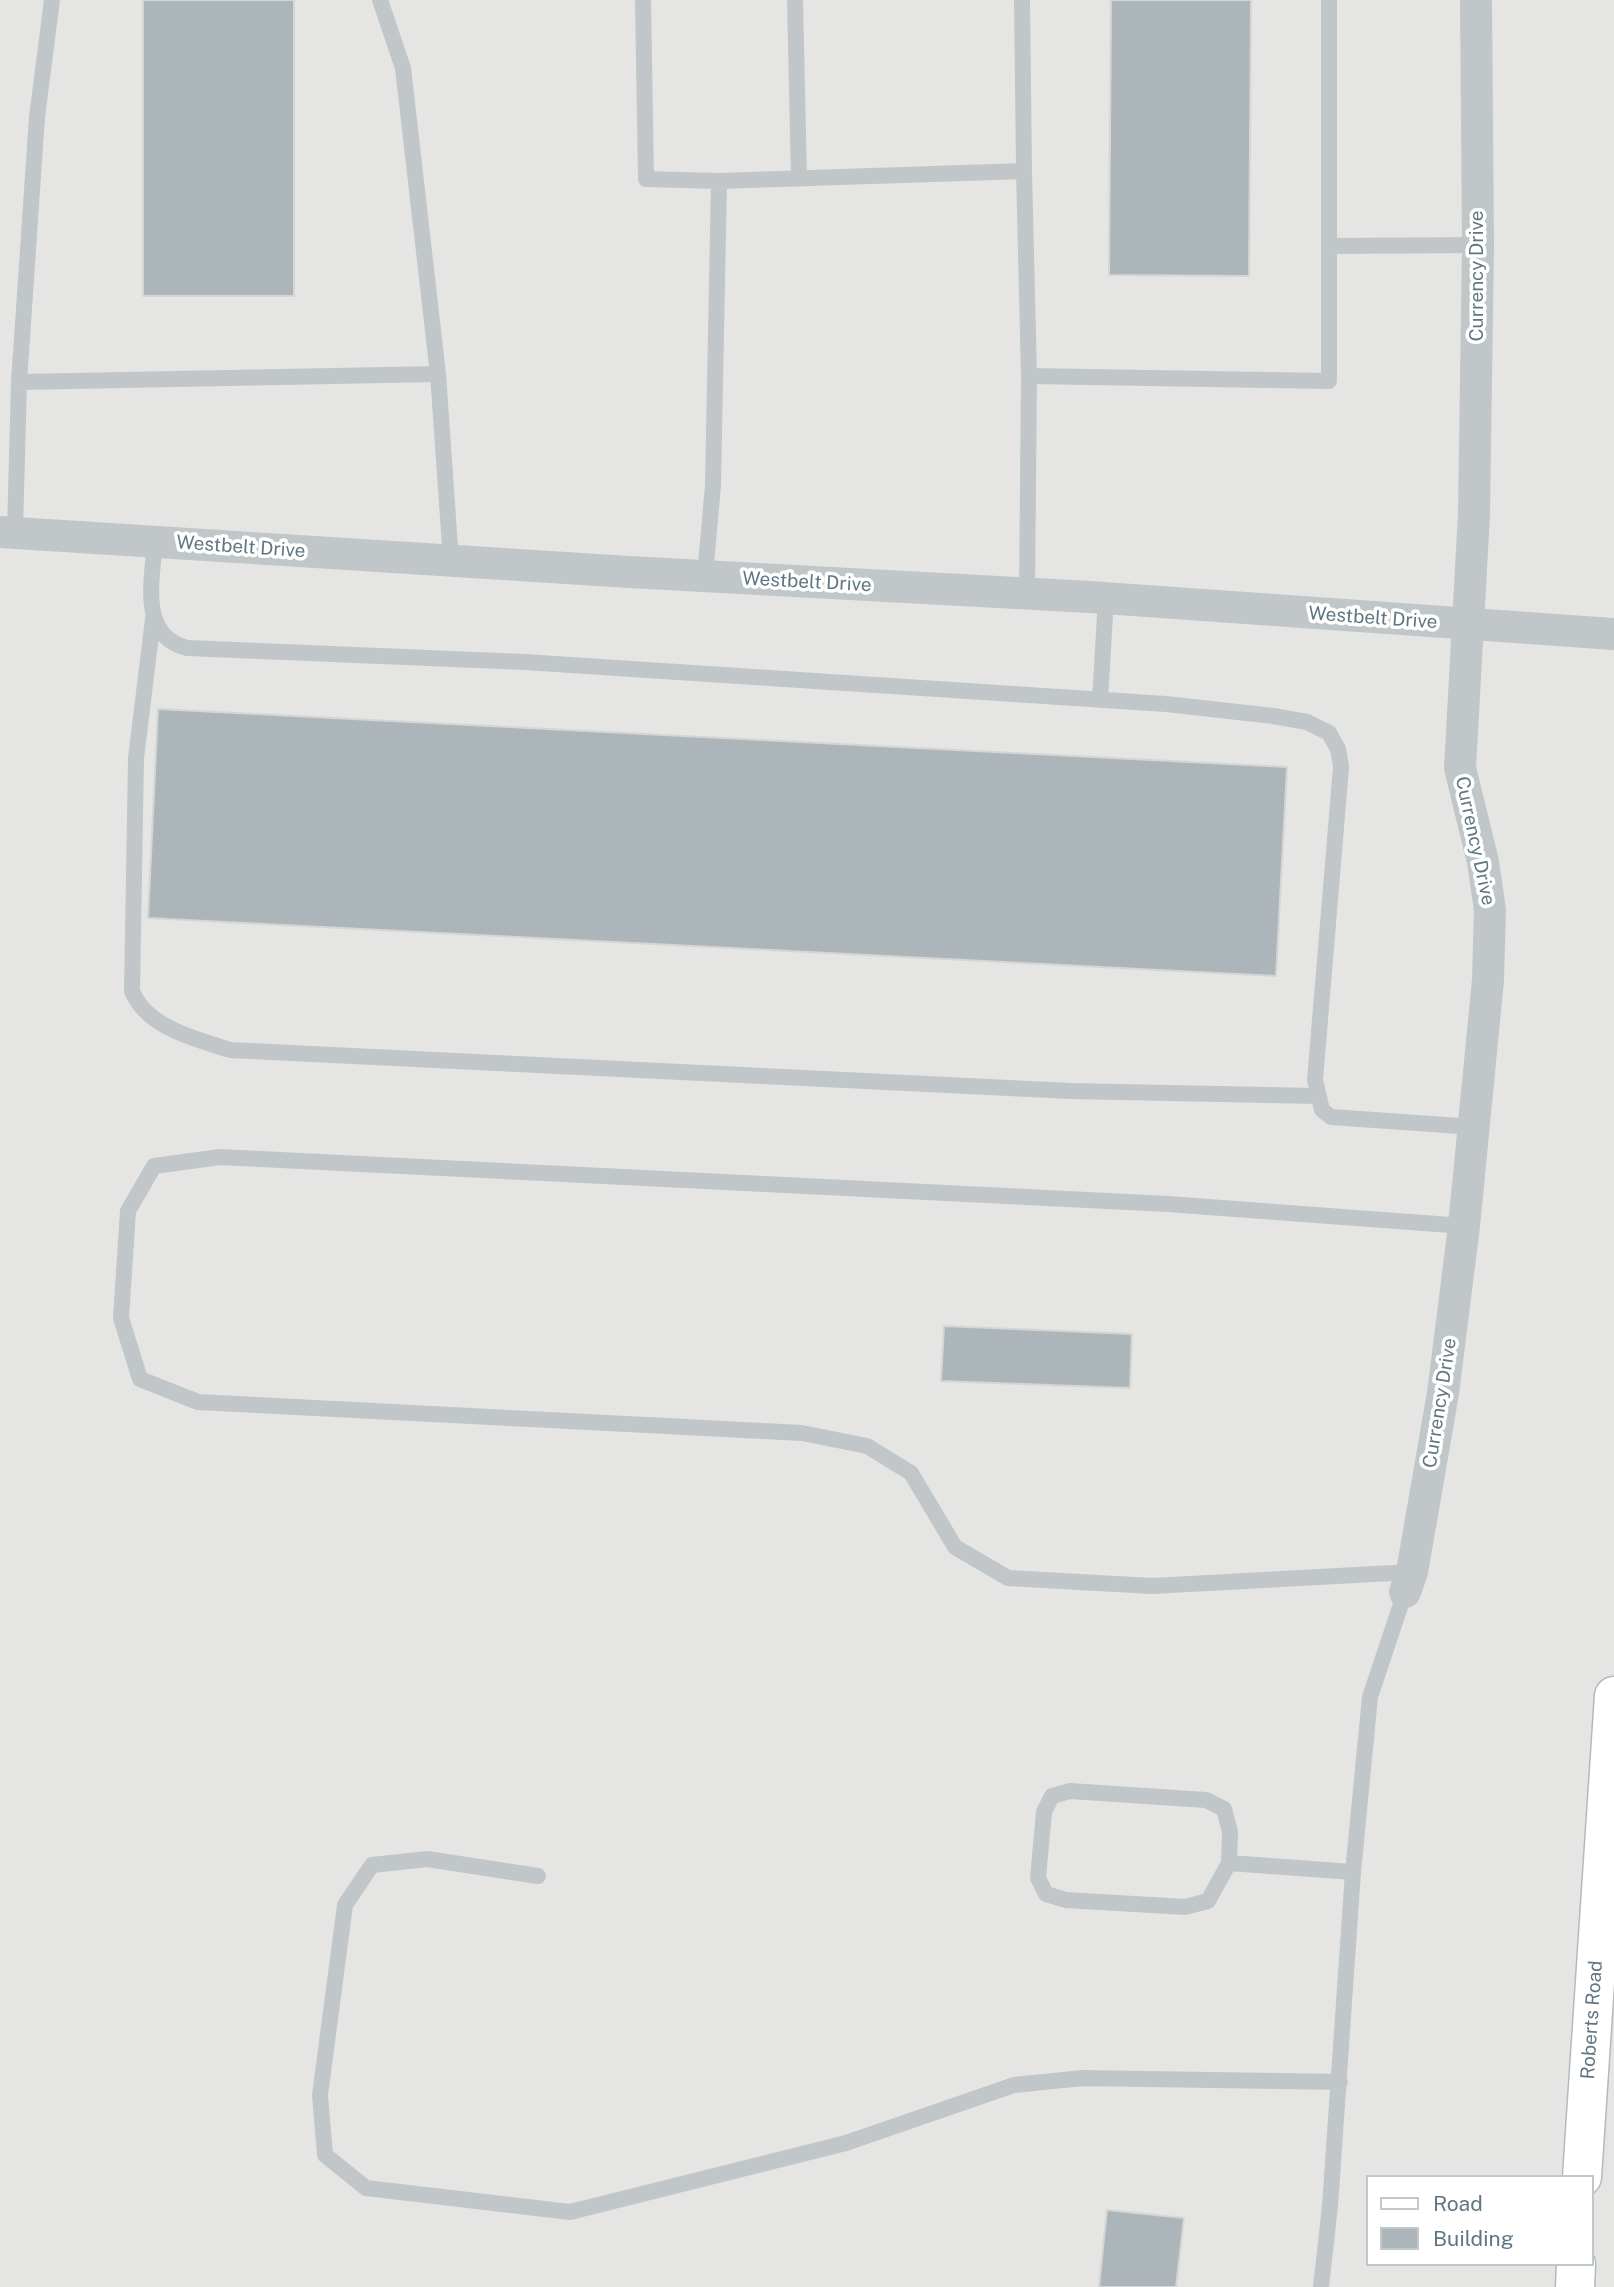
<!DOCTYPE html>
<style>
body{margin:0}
#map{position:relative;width:1614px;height:2287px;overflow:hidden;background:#f4f4ef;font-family:"Public Sans",sans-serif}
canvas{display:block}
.legend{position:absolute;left:1366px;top:2175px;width:228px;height:91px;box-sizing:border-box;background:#fff;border:2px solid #bfc8cd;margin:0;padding:9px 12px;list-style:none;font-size:21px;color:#607683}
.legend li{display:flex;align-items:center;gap:14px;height:35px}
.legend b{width:35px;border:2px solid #bfc8cd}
</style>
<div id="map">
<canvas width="1614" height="2287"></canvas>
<ul class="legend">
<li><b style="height:9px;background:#fff"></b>Road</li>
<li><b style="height:19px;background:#acb5b9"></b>Building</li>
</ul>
</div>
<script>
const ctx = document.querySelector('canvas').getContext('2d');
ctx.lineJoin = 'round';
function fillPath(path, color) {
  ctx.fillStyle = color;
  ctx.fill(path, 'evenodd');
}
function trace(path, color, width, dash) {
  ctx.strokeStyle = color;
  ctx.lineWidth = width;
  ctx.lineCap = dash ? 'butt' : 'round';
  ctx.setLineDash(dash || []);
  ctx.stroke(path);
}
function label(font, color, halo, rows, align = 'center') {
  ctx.font = font + ' "Public Sans",sans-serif';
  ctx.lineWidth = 7;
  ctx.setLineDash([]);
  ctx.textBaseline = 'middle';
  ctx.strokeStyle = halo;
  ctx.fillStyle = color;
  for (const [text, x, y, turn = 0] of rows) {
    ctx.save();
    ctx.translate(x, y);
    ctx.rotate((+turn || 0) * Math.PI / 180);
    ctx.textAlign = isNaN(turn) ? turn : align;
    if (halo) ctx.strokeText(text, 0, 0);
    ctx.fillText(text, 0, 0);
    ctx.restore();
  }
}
fillPath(new Path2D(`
 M0 0H1614V2287H0ZM1367 2177H1591V2264H1367Z`), '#e5e6e3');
const building = new Path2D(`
 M143 0H294V296H143Z
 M1111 0H1251L1249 276 1109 275Z
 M158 709 1287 767 1276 976 148 918Z
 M944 1326 1132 1334 1130 1388 941 1381Z
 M1107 2210 1184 2218 1176 2287H1099Z`);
fillPath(building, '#acb5b9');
trace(building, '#d5d5d3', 2);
const primary = new Path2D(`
 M1582 2177 1614 1696
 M1575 2287 1576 2264`);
trace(primary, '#b4b9bc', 41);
trace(new Path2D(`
 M380 0 403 68 438 374 451 561
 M643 0 646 179 719 181 1024 171 1029 376 1027 594
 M795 0 799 179
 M1022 0 1024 171
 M1329 246 1478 245
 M1029 376 1329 381V0
 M19 382 438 374
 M15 533 19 382 37 117 52 0
 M155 542C152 580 139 636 187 648L525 662 1166 704 1273 716 1307 722 1329 733 1338 749 1341 767 1315 1080 1322 1110 1331 1117 1474 1127
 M705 576 713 485 719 181
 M153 619 136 758 132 991C147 1028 196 1039 230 1050L1070 1091 1318 1096
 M1100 700 1106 598
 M1412 1572 1152 1586 1008 1578 955 1547 911 1473 867 1446 802 1433 198 1402 140 1379 121 1318 128 1211 154 1166 220 1157 1168 1204 1464 1226
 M1229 1863 1208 1901 1185 1907 1066 1900 1046 1894 1038 1878 1044 1812 1052 1796 1070 1791 1206 1800 1224 1809 1230 1832 1229 1863 1353 1872
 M538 1876 427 1859 372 1865 345 1905 320 2095 325 2155 366 2188 570 2212 846 2143 1014 2085 1083 2078 1340 2082
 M1321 2287 1330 2206 1353 1872 1370 1697 1405 1592`), '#c1c6c8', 16);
trace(new Path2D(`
 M0 532 629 572 1090 597 1614 634
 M1405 1592 1412 1572 1443 1393 1464 1226 1488 980 1490 910 1483 862 1460 768 1474 514 1478 245 1476 0`), '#c1c6c8', 32);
trace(primary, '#fff', 38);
label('19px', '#607683', '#fff', [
 ["Currency Drive",1477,276,-90],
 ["Westbelt Drive",241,547,4],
 ["Westbelt Drive",807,582,3],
 ["Westbelt Drive",1373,618,4],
 ["Currency Drive",1475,841,78],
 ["Currency Drive",1440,1403,-81],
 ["Roberts Road",1592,2020,-86]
]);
</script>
